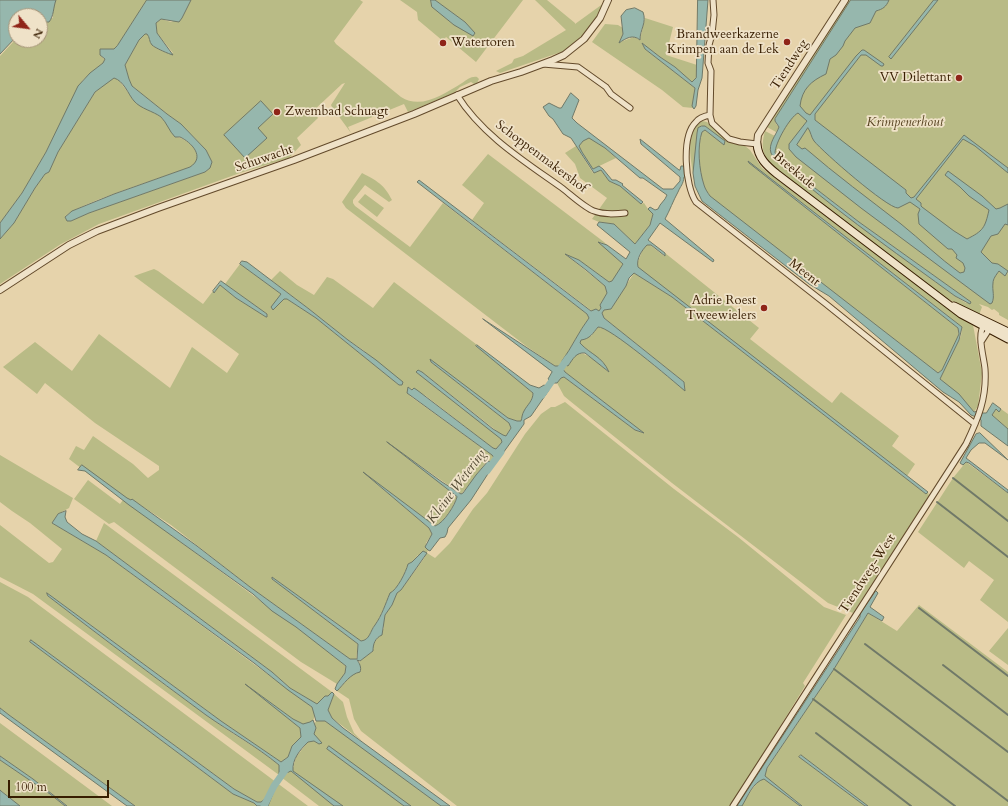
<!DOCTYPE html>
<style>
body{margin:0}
#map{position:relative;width:1008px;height:806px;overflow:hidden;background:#e6d3ab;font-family:Cardo,serif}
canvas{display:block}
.north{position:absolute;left:8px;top:8px;width:40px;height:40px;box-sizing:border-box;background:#efe2c8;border:1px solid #a59378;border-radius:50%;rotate:119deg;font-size:11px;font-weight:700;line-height:16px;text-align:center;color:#371d00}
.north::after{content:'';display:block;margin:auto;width:14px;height:18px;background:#8f2418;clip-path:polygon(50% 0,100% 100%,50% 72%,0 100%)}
.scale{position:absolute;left:8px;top:780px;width:101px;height:18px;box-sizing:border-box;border:2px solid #371d00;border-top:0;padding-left:5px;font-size:12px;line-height:14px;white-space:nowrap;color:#371d00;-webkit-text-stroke:3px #efe2c8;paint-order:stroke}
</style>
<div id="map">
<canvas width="1008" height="806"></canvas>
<div class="north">N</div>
<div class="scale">100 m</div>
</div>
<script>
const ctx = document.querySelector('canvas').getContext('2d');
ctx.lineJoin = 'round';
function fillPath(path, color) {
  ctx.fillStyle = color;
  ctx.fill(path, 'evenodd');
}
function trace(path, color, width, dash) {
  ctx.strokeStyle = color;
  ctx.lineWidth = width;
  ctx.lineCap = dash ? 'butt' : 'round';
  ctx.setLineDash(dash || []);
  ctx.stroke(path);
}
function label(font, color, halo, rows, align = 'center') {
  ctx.font = font + ' Cardo,serif';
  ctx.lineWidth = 3.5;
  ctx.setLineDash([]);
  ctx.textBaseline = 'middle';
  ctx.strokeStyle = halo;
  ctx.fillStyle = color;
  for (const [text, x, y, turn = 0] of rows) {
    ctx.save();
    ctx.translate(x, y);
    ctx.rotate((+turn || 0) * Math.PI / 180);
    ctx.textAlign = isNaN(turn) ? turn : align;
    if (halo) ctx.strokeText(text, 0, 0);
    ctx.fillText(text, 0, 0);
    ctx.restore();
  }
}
fillPath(new Path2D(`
 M56 0H147L117 46 114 49H104L100 55 105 60 103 63 83 80 46 152 22 193 0 223V56L16 39 40 40V22L53 18V8Z
 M191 0H360L363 2 334 41 336 44 401 97C421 110 444 94 462 83 467 80 471 76 477 77L479 79 477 83 474 84 471 82 460 87 454 93 408 112 404 104 348 127 351 133 332 107 331 105 345 83 342 84 313 111 318 118 297 138 301 145 289 158 240 173 99 224 61 244 0 284V239L14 223 35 188 45 174 49 172 58 152 95 92 110 80 114 78 118 79 135 102 157 114 164 120 175 137C184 136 201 151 197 161 196 164 193 165 190 167 170 175 73 205 65 217L71 221 89 213 205 172 210 168 212 162 206 150 181 124 167 114 132 86 129 79 125 65 139 40 145 34H147C150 37 149 39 151 43 153 48 167 54 173 53L157 33 156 23 161 19 171 22 182 18Z
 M400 0H431L433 7 454 25 465 22 435 0H523L476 62 446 37 443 41 418 20 417 12Z
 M535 0H547L575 23V24L604 3 592 25 574 44 564 51 500 73 496 71 512 63 514 59 523 56 566 30Z
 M848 0H851L775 119 776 124 779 127 776 132 767 127Z
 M861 0H1008V320L999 315V313L994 309 992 310 988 307 979 304 982 307 979 315 944 297 776 169C763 157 760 149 765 131L775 136 771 146V152L782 164 808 186 955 296 966 303 971 302 859 222 802 178 775 152 774 145 786 116Z
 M645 18 673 27 666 55 697 65 696 78 692 83 675 67 660 57 643 44 645 49 695 88 693 108 683 107 662 90 592 42 605 24 618 25 623 28V34L620 42 634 37 640 40Z
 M702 121 707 122 726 140 745 146 750 150 762 168 910 280 973 325 982 373 978 406 974 412 940 379 961 336 962 327 749 162V163L958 328 959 334 942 370 938 373 935 371 722 206C718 203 713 200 710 196 698 181 697 149 702 132L705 130 723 144 724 141 705 126H702L697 133 694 180C692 164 683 130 702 121Z
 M589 137 605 148 616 158 593 169 582 152 579 146 583 141Z
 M576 146 593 173 601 170 609 181 620 186 641 204 644 203 648 209 653 213 650 225 635 244 614 224 599 222 592 219 607 198 580 178 575 164 565 153Z
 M488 154 604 242 607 245 600 242 623 264 614 279 612 281 609 282 579 260 566 255 605 286 607 293 600 305 601 308 599 311H592L472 220 484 203 462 185Z
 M362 173C377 181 384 184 392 200L389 202 365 185 353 200V203L355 206 410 247 443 203 587 314 589 318C579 331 572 347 562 361L563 364 561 366H555L526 346 346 208 342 202Z
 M365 194 384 208 377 217 358 202Z
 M647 245H650L664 256 665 253 759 328 750 339 832 403 841 392 899 436 892 446 915 464 907 476 640 270 637 264 643 249Z
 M240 264 281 294 273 309 284 298 287 299 316 318 399 385H401L363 350 348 340 309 309 271 280 280 271 297 285 314 295 327 277 333 279 373 308 394 282 530 385 477 345 476 346 533 393C533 401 526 409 522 417L523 419 521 421H517L508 418 430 360 431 362 509 423 511 427 506 436H503L422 372 419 370 416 372 497 435 501 439 502 442 496 449 493 448 426 396 408 387 410 396 492 455 496 460H498L493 466 492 463 487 461 476 475 472 482 461 494 399 451 457 497C454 505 444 523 435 526L371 479 429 528 432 534 426 543V548L428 550 427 553 435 558 450 543 473 509 487 493 525 434 541 414 551 407H555L565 402 674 489 738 537 824 607 846 615 803 683 805 686 731 806H457L361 731 354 719 349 699 337 691 350 677 359 664 360 661 373 651V644L384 628 383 624 385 615 392 605 397 593 401 590 425 557 418 555 412 562 408 564C406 572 397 590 390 594 385 606 382 614 375 625 370 631 370 640 361 641L272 577V579L358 644 356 660 350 659 250 587 171 525 131 499 129 504C185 545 240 586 296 627 313 639 329 653 346 666L345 673 337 684 301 662 114 522 109 524 74 499 88 480 120 504 123 500 69 459 76 446 84 450 93 436 133 464 148 478 159 470V466L95 423 45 383 37 394 3 367 35 342 72 371 99 334 170 388 192 347 227 373 239 354 134 276 154 269 158 271 203 304 213 291 214 293 220 285 236 298 266 317 267 314 225 284Z
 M634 273 672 297 926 494 928 492 929 496 853 613 828 603 771 559 672 483 570 401 564 396 557 383 561 378 564 377 635 430 643 433 565 372 563 368 565 366H568C571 362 573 357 576 355 584 348 602 367 609 372 602 358 589 353 580 343L581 340 591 336 598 327C611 326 670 380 685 390L684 382 604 318 602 313 604 310 611 309Z
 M996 409 999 412 1001 409 1008 414V429L992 415Z
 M0 455 73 498 69 508 58 514 52 523 106 555 312 707 315 715 313 721 304 725 293 719 256 692 300 728 301 737 292 746 288 757 281 762 221 721 47 593 48 596C101 637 154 677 209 717 232 734 257 747 279 765V775L33 594 0 577V525L49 563 53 562 62 549 30 523 12 511 0 502Z
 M966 462 1008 493V622L980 600 994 580 969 561 964 568 918 532 953 478Z
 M104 523 332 692 328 696H325L317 704 290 688 272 672 96 541Z
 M0 582 28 597 308 806H268L275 785H273L265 799 261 802H257L234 789 31 640 30 642 233 794 254 803 257 806H135L9 715 0 708Z
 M919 605 1008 672V806H868L801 755 799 757 865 806H802L787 794 786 796 800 806H740L762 776 834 669 868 613 897 631Z
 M1008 628V665L989 651Z
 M334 694 343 702 347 717 354 733 362 741 332 718 328 710Z
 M321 720 325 721 344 734 441 806H319L281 777 293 768 296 757 308 742 314 741 319 744 314 734 316 728 314 725 316 721Z
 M0 723 112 806H67L33 779 0 756Z
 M0 760 50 794 65 806H20L0 790Z`), '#b9bb86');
const water = new Path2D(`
 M0 0H56C53 8 54 16 49 22H40V16H16V37L0 54Z
 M147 0H191L182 18 179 22 161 19 156 23 157 33 173 55C169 54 155 48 152 45 149 42 150 37 147 34H145L139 40 125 65 129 79 132 86 167 114 181 124 206 150 212 162 210 168 205 172 89 213 71 221H67L65 217 72 211 114 194 190 167C206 157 191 142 180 137H175C169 131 167 123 161 117 153 111 141 109 134 101 128 94 124 81 114 78L95 92 58 152 49 172 45 174 35 188 14 223 0 239V223L22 193 46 152 78 86 90 73 103 63 105 59 100 55V49H114L117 46Z
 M431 0H435L465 22 475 33 473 36 454 25 432 7Z
 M698 0H708L702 78 698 90 696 106 694 109 692 106 695 88 645 49 642 43 660 57 675 67 692 82 696 78Z
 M851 0H889C886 7 883 9 876 11L870 23 855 28 845 41 843 46 836 55 830 59 826 74C811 81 802 89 800 106L806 113 810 115 856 56 862 50H864L884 64 883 66H881L866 55H861L815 114V120L906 190V193L911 198 914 197 964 135 1008 168V173L975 146 963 139 916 199 921 203V206L922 207 954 231 967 239C983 231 985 228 989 210L969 196 960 187 945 175 948 171 982 196 996 209 1000 208 1008 204V225L1005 224 998 234 991 236 981 252 992 263 998 264 1008 271 1005 276 999 271C996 275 993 279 993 283 992 291 995 296 992 303L990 304 861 208 796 157 789 149V144L807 121 798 113C790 117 775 143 775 153L802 178 859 222 971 302 970 304 955 296C903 258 850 221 801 180 793 174 774 161 771 153 768 144 776 135 779 127L775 121V119ZM808 128C811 132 811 137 814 141 823 152 887 208 898 208L910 202 920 209 918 214 919 224 948 249H952L957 255 956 258 963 263 965 268 964 272 960 273C939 258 921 240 901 224 869 199 836 175 805 148L802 149 797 145Z
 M934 0H938L891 59 889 57Z
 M635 8 643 12C647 23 640 29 640 40 633 34 626 38 619 43L623 34 621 16 626 10Z
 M571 93 579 100 572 118 577 123 663 189H673L680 181V177L641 144 640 139 679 170H680L681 166H685L686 176 684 177C683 185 681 185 678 192 673 201 670 210 665 219L714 260 713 262 660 223 648 240 665 253V256L651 245H647C642 250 636 259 638 267L928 492 926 494 672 297 634 273 629 278 626 286 611 309 604 310 602 313 604 318 684 382 685 391C672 380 609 326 598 327 593 333 590 339 581 340L580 343C591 355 602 356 609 372L585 353C576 352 573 359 568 366L563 364 562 361C572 347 579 331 589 318L587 314 417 182 419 180 591 311 596 309 599 311 601 308 600 305 607 293 605 286 586 270 565 254 579 260 609 282 612 281 623 264 598 242 607 245 626 259 630 252 597 225 599 222 614 224 635 244 650 225 653 214 648 209 650 207 655 210 658 209C660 203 665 201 667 195L643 178H640L605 148 589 138 583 141 579 146 582 152 593 169 599 166 603 169 612 180H616L623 184 622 185 643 202 641 204 620 186 609 181 601 170 594 173 571 138 563 134 553 119 549 116 543 107 549 103 559 108H561Z
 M261 101 273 114 258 128 267 138 245 158 224 135Z
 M702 126H705L725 141 724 145 705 130 702 132C697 146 699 170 704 185 705 189 708 193 710 196L938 373 942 370 959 334 958 328 749 163 748 161 962 327 959 340 940 379 959 394 974 412 978 411 976 417 971 415 959 402 943 392 829 296 809 284 702 201 695 186 693 173 697 133 698 128Z
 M242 261 247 262 309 309 348 340 376 360 403 382 402 385H399L316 318 287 299H284L273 310 271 307 281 294 240 264Z
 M221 281 267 314V317H266L236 298 220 285 214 293 213 291Z
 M483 319 555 366H561L565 372 644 433 635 430 564 377 561 378 557 383H552L548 379 552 372Z
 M477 345 530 385 539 388 544 385 548 387 549 390 531 416 524 420V424L498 460H496L492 455 407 393 408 387 412 390 414 388 417 390 493 448 496 449 502 442 501 439 416 372 418 370 422 372 493 429 503 435 506 436 511 428 509 423 431 362 430 359 508 418 517 421H521C522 418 522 414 524 411 527 405 533 401 533 393L476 346Z
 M993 403 1001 409 999 412 996 409 992 415 1008 429V446L981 426V420L980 419 981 413H986Z
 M980 433 1008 460 985 443H979L971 450 966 458 1008 490V493L969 463 966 462 963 465 960 463 976 434Z
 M387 442 442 482 461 494 463 493 476 475 488 461 492 463 493 466 471 500 448 528 447 533 445 537 440 538 430 551 428 550 425 547 432 534 429 528 363 472 435 526C444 523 455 505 457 497Z
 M82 465 127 498 131 500 132 499 197 546 250 587 350 659H357L358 644 272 579V577L361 641C370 640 370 631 375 625 382 615 385 605 390 593 397 590 406 572 408 564L412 562 423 551 427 553 401 590 397 593 392 605 385 615 382 635C375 638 373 644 373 651L360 661 357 660C359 662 362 668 360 672 350 674 344 684 337 691L335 689 337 684 345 673 346 666 296 627 272 611 253 594 129 505 85 471 78 470Z
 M66 511 65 517 67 522 82 534 96 541 272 672 290 688 317 704 325 696H328L332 692 334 694 328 710 332 718 343 728 450 806H441L325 721H316L312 707 288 690 254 663 106 555 52 523 58 514Z
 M876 591 878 593 870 607 884 617 882 621 868 613 834 669 767 768 765 776 802 806H800L764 779C753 782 748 796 742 806H737L860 617V614Z
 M47 593 221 721 281 762 288 757 292 746 301 737 300 728 245 684 293 719 303 724 310 722 313 720 316 728 314 734 322 743 319 744 314 741 308 742C300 750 292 759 293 771L343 806H334L291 771 284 774 281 777 279 775V765C256 746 230 732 206 715 153 676 100 636 48 596Z
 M31 640 234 789 257 802H261L265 799 273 785 276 786 268 806H257L254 803 233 794 30 642Z
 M0 708 9 715 135 806H127L0 713Z
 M329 746 411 806H404L327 749Z
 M801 755 868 806H865L799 757Z
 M0 756 33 779 67 806H65L50 794 0 760Z
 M0 790 1 791 20 806H0Z`);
fillPath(water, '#96b7ad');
trace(water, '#707968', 1);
trace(new Path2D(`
 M953 478 1008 521
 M937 502 1008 557
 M919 608 1008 676
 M865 644 1008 752
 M943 665 1008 715
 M834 669 1008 801
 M813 699 955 806
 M816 733 911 806`), '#707968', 2);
trace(new Path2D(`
 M542 395 568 358
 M487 471 501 452
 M264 806 274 786 286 769`), '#96b7ad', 7);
const minor = new Path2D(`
 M713 0 714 15 712 34 709 45 708 63 711 71 710 115 712 123 729 139 740 142 757 144
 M543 64 578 67 606 87 611 94 630 108
 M457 95C482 135 524 161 562 188 570 194 585 208 594 211 604 215 615 214 625 213
 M710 115C705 116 699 118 696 122 681 136 685 186 696 202L826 304 975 424
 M981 342 990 328
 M733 806 966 444C978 419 987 398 985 369 984 357 976 333 985 324`);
const tertiary = new Path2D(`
 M757 144 758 135 763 127 845 0
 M0 290 69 245 97 231 158 208 294 160 414 114 491 81 521 72 553 60 564 55 584 39 600 18 608 0`);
const secondary = new Path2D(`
 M757 144C758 158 767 166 777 174L961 314 1008 339
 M954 306 1008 332`);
trace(minor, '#634a2b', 7);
trace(tertiary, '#634a2b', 8);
trace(secondary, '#371d00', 9);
trace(minor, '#efe2c8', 5);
trace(tertiary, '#efe2c8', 6);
trace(secondary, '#efe2c8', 7);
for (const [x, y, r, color] of [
 [787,42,4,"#8f2418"],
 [443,43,4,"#8f2418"],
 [959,78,4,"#8f2418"],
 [277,112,4,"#8f2418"],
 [764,308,4,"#8f2418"]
]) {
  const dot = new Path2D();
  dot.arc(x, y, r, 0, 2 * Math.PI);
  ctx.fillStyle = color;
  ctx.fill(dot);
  trace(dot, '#efe2c8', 1.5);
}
label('13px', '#371d00', '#efe2c8', [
 ["Brandweerkazerne",779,35],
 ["Krimpen aan de Lek",779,50],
 ["Watertoren",451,43,"left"],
 ["VV Dilettant",951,78],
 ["Zwembad Schuagt",285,112,"left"],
 ["Adrie Roest",756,301],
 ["Tweewielers",756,316]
], 'right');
label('13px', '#371d00', '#efe2c8', [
 ["Tiendweg",790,65,-57],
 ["Schoppenmakershof",541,157,37],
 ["Schuwacht",264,159,-19],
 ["Breekade",794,171,40],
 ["Meent",804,273,38],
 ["Tiendweg-West",868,574,-57]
]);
label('italic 13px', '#584422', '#efe2c8', [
 ["Krimpenerhout",905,123]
]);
label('italic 14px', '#544b34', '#efe2c8', [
 ["Kleine Wetering",457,487,-53]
]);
</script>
